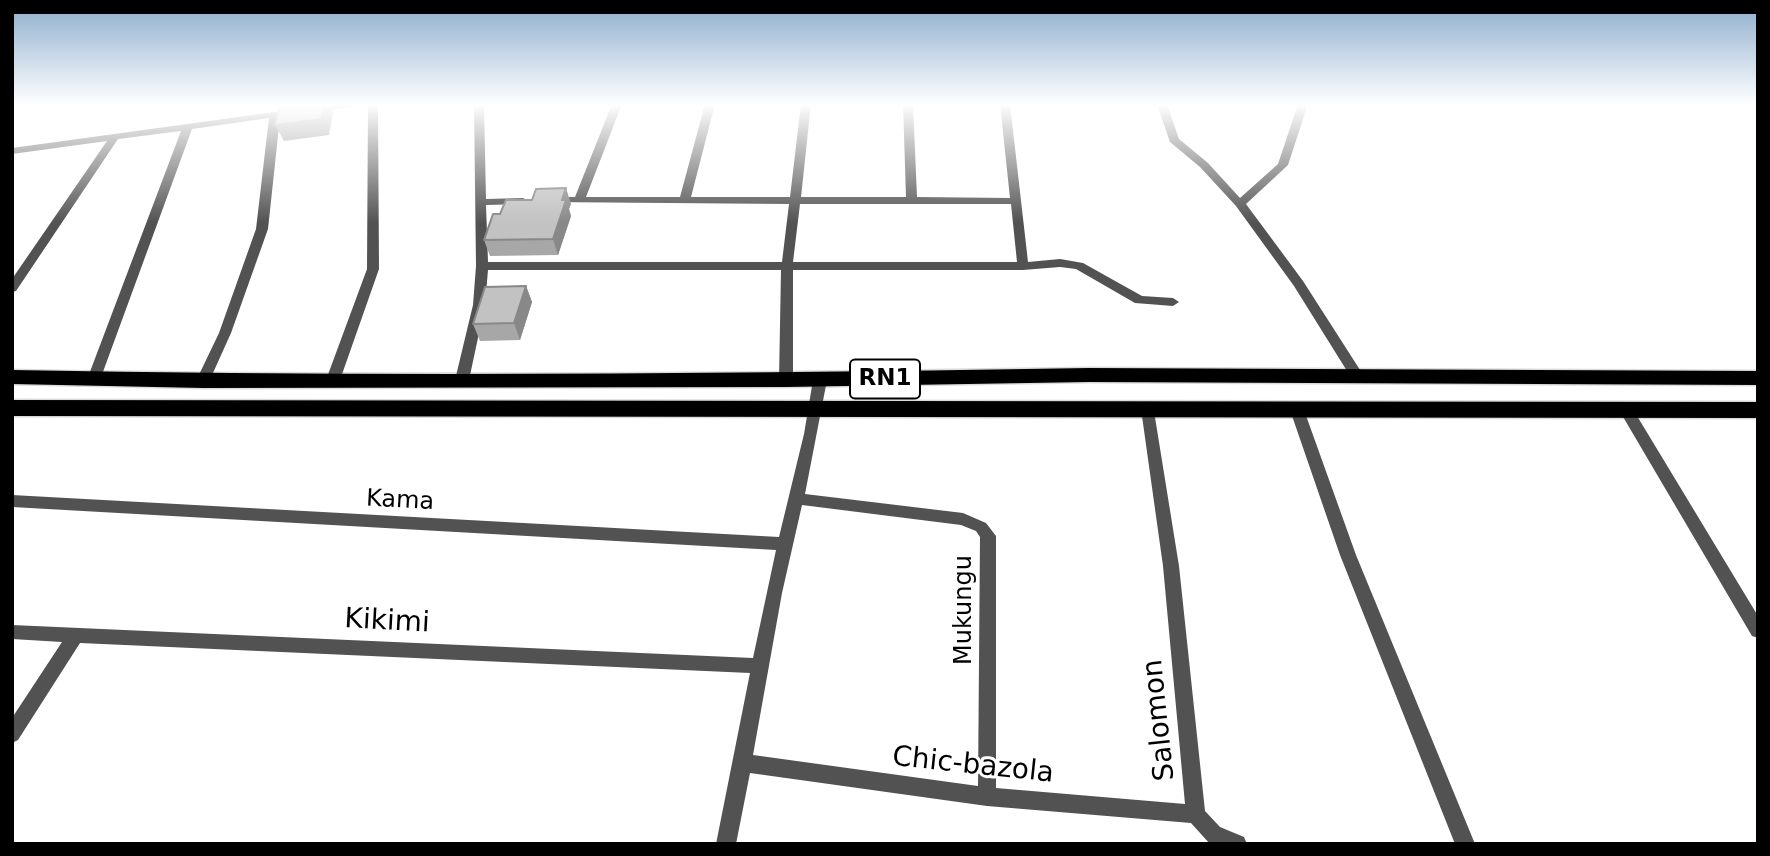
<!DOCTYPE html>
<style>
body{margin:0}
#map{position:relative;width:1770px;height:856px;overflow:hidden;background:#fff;font-family:"DejaVu Sans",sans-serif}
canvas{display:block}
.frame{position:absolute;inset:0;border:14px solid #000;pointer-events:none}
</style>
<div id="map">
<canvas width="1770" height="856"></canvas>
<div class="frame"></div>
</div>
<script>
const ctx = document.querySelector('canvas').getContext('2d');
ctx.lineJoin = 'round';
function trace(path, color, width, dash) {
  ctx.strokeStyle = color;
  ctx.lineWidth = width;
  ctx.lineCap = dash ? 'butt' : 'round';
  ctx.setLineDash(dash || []);
  ctx.stroke(path);
}
function fillPath(path, color) {
  ctx.fillStyle = color;
  ctx.fill(path, 'evenodd');
}
function label(font, color, halo, rows, align = 'center') {
  ctx.font = font + ' "DejaVu Sans",sans-serif';
  ctx.lineWidth = 6;
  ctx.setLineDash([]);
  ctx.textBaseline = 'middle';
  ctx.strokeStyle = halo;
  ctx.fillStyle = color;
  for (const [text, x, y, turn = 0] of rows) {
    ctx.save();
    ctx.translate(x, y);
    ctx.rotate((+turn || 0) * Math.PI / 180);
    ctx.textAlign = isNaN(turn) ? turn : align;
    if (halo) ctx.strokeText(text, 0, 0);
    ctx.fillText(text, 0, 0);
    ctx.restore();
  }
}
const highway = new Path2D(`
 M1089 368 1758 371V385L1089 382 786 387 203 388 12 384V370C371 377 730 374 1089 368Z
 M12 400 1758 402V418L12 416Z`);
trace(highway, '#dbdbdb', 3);
fillPath(new Path2D(`
 M333 104H356L351 107 280 117 268 229 231 333 208 384H198L196 381 219 333 256 229 269 118 192 129 100 380H90L88 377 181 131 118 139 16 291 12 292V279L107 141 12 154V148Z
 M368 104H378L379 269 340 380 333 385 326 380 367 269Z
 M474 104H484L486 199 523 198 529 201 523 204 486 205 488 262H782L789 204 546 202 544 200 550 197H575L612 104H622L586 197H680L705 104H715L691 197H790L801 104H811L801 197H906L903 104H913L917 197 1010 198 1000 104H1010L1028 262 1060 259 1083 263 1142 296 1173 298 1179 302 1173 306 1135 303 1076 269 1060 267 1023 270H793V380L786 385 779 380 781 270H488L485 305 469 380 462 385 455 380 473 305 476 266ZM800 204H1011L1017 262H793Z
 M1157 104H1167L1179 139 1208 163 1240 198 1278 164 1298 104H1308L1288 165 1246 204 1303 281 1362 373 1364 376 1362 379H1352L1294 286 1236 206 1200 167 1170 142Z
 M820 375 827 380 805 494 963 513 986 523 996 536V788L1185 804 1163 566 1141 409 1143 405H1153L1179 566 1205 811 1220 827 1244 837 1247 844H1210L1191 823 987 806 750 773 736 844H716L750 673 80 643 18 740 12 743V718L62 642 12 639V625L753 658 776 550 12 507V495L779 537 804 434 813 380ZM802 505 961 525 976 531 980 537 978 786 753 755 782 593Z
 M1297 405 1304 410 1356 555 1475 844H1455L1340 555 1290 410Z
 M1626 405 1631 406 1758 616V638L1752 636 1619 410Z`), '#525252');
fillPath(highway, '#000');
fillPath(new Path2D(`
 M532 200 571 204 569 209 571 216 558 255 490 256 484 240 500 214Z
 M526 286 532 302 520 340 480 341 473 324Z`), '#a7a7a7');
fillPath(new Path2D(`
 M324 104H329L333 112 329 135 284 141 275 125Z
 M566 188 571 204 569 209 571 216 558 255 553 239 562 200Z
 M526 286 532 302 520 340 514 323Z`), '#888');
const building = new Path2D(`
 M281 104H324L321 119 275 125Z
 M566 188 562 200H566L553 239 484 240 493 214H500L506 200H532L536 189Z
 M526 286 514 323 473 324 485 287Z`);
fillPath(building, '#c2c2c2');
trace(building, '#888', 2);
const sky = ctx.createLinearGradient(0, 0, 0, 223);
sky.addColorStop(0, '#8baccb');
sky.addColorStop(0.47, '#fff');
sky.addColorStop(1, '#ffffff00');
ctx.fillStyle = sky;
ctx.fillRect(0, 0, 1770, 223);
for (const [x, y, w] of [
 [885,379,70]
]) {
  const box = new Path2D();
  box.roundRect(x - w / 2, y - 19.5, w, 39, 5);
  ctx.fillStyle = '#fff';
  ctx.fill(box);
  trace(box, '#000', 2);
}
label('bold 23px', '#000', null, [
 ["RN1",885,379]
]);
label('24px', '#000', '#fff', [
 ["Kama",400,501,3],
 ["Mukungu",965,610,-90]
]);
label('28px', '#000', '#fff', [
 ["Kikimi",387,622,3],
 ["Salomon",1160,720,-96],
 ["Chic-bazola",973,766,6]
]);
</script>
